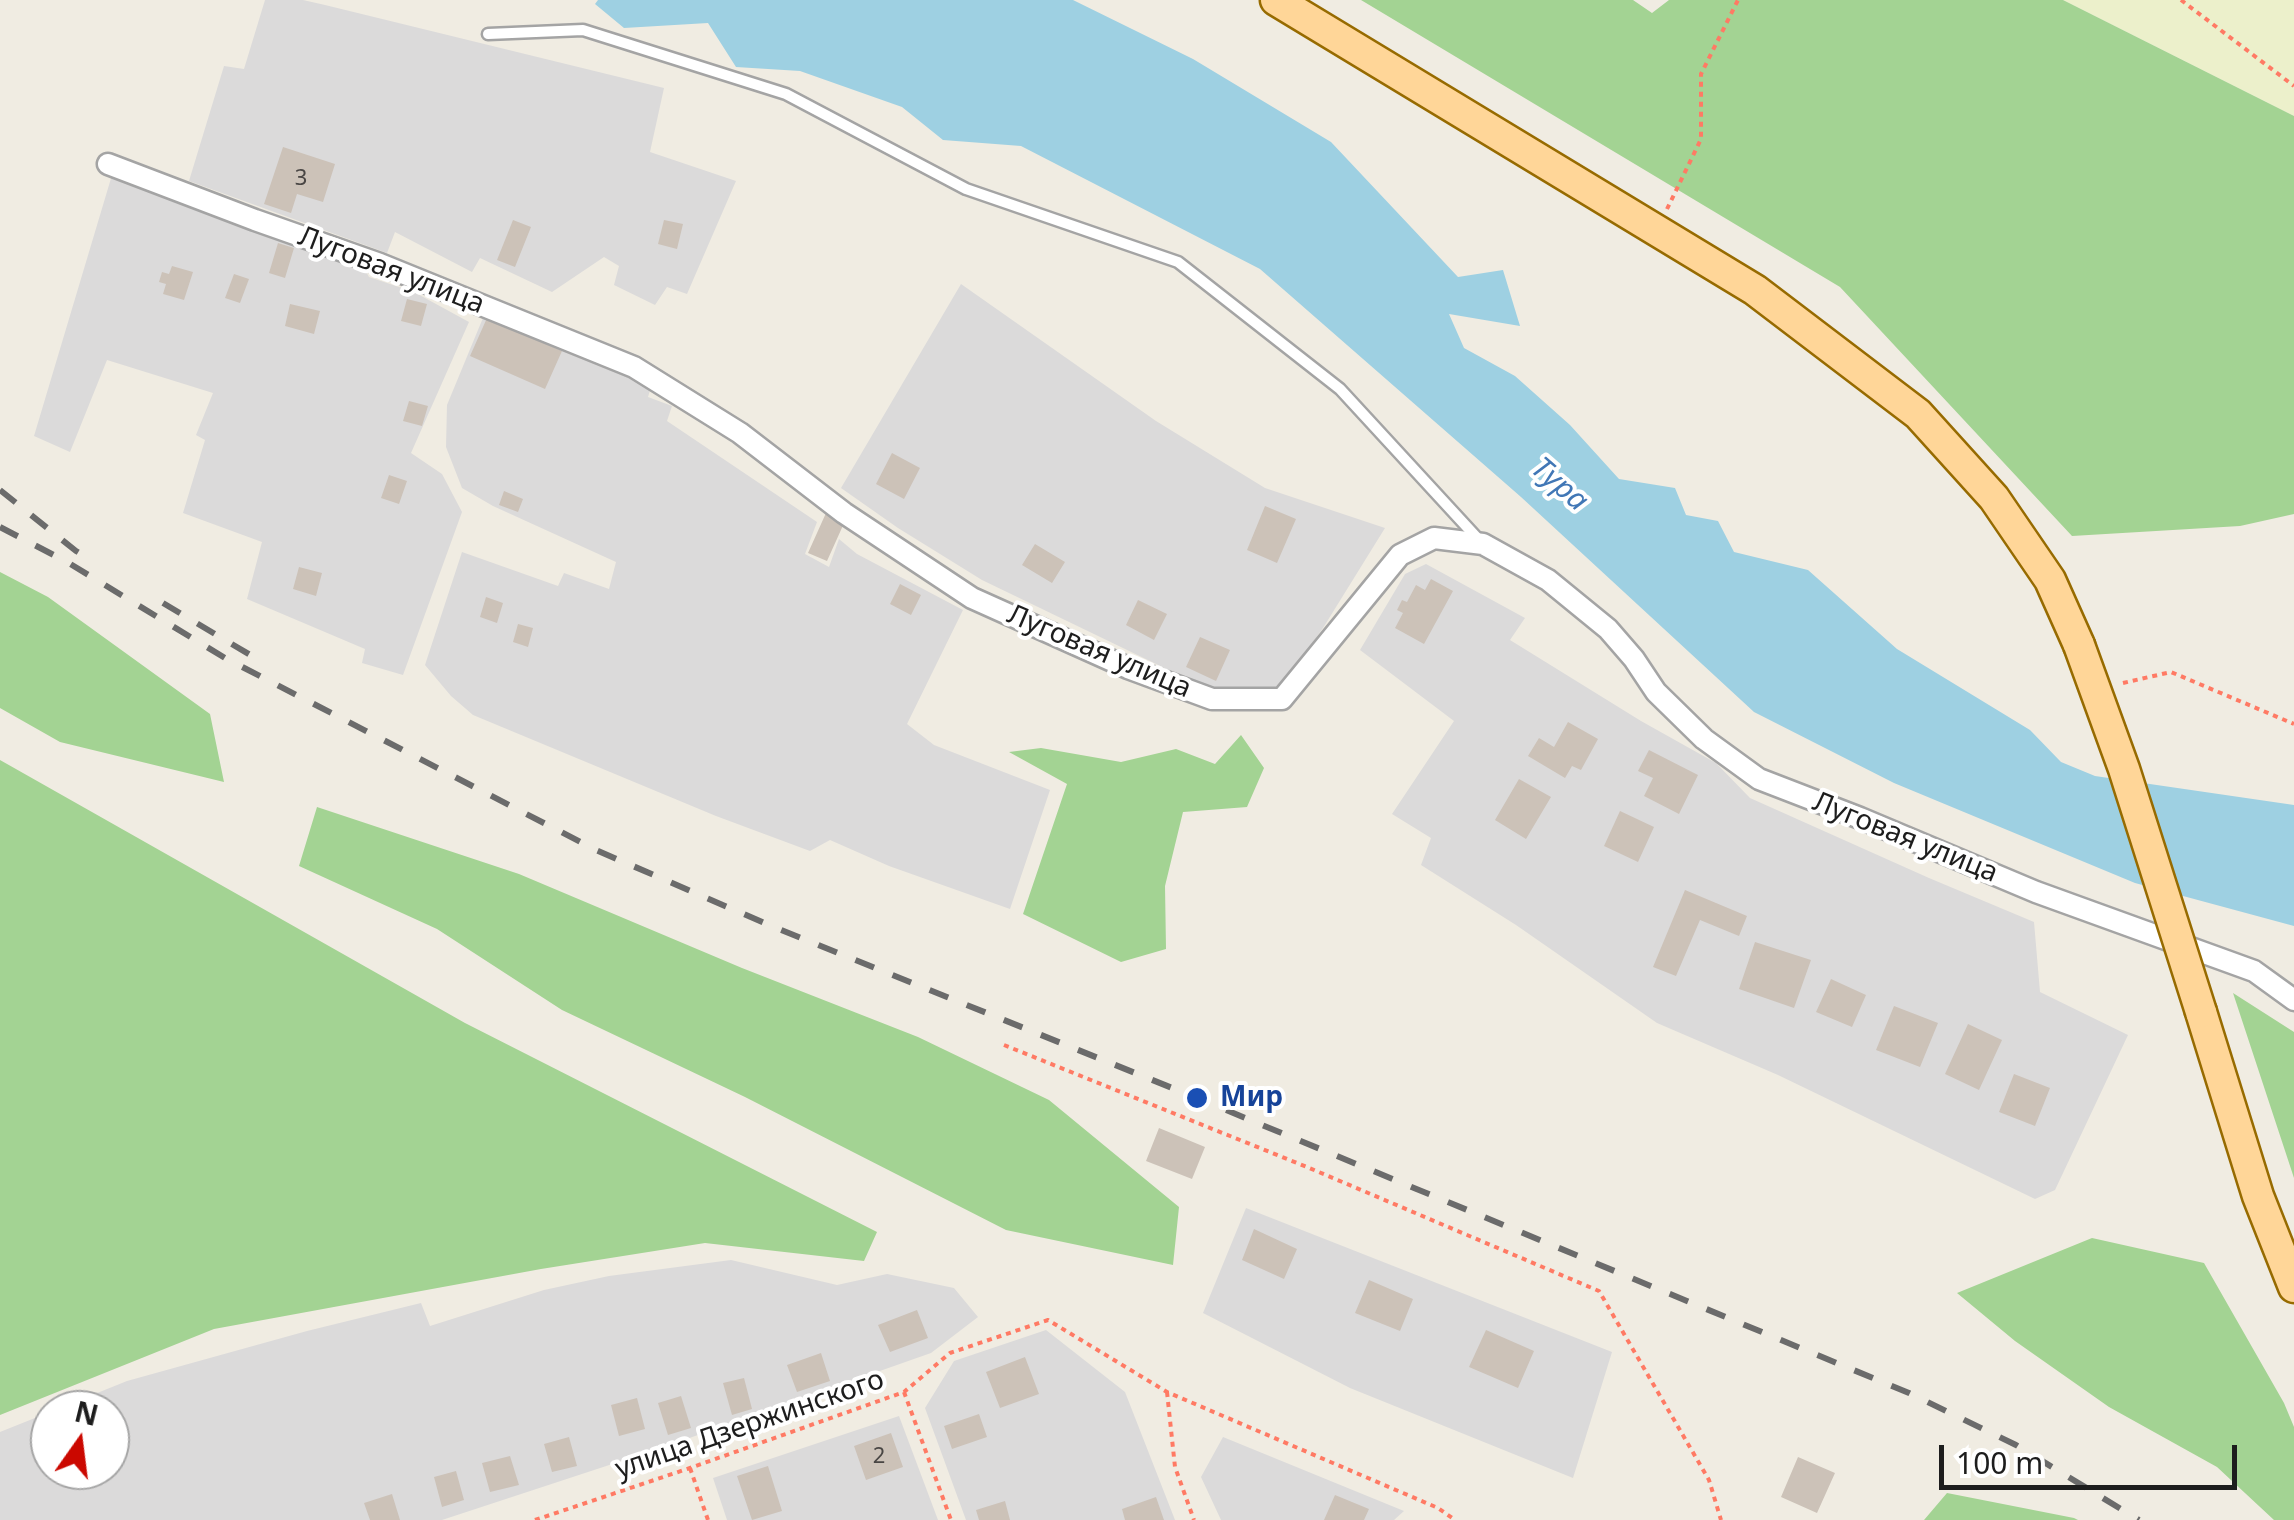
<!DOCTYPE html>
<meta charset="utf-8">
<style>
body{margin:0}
#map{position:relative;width:2294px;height:1520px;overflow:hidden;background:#f0ece2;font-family:"Noto Sans",sans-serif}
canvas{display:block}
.north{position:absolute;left:30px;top:1390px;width:100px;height:100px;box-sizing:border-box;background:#fff;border:2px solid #a5a5a5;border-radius:50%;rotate:14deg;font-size:28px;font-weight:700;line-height:40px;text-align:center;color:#1d1d1d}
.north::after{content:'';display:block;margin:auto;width:35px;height:45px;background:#cb0800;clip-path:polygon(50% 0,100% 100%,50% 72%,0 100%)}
.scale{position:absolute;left:1939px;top:1445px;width:298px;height:45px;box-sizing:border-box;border:5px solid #1d1d1d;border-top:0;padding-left:12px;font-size:30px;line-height:35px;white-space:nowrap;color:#1d1d1d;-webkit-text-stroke:8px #fff;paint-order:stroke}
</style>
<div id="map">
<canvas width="2294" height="1520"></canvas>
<div class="north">N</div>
<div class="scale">100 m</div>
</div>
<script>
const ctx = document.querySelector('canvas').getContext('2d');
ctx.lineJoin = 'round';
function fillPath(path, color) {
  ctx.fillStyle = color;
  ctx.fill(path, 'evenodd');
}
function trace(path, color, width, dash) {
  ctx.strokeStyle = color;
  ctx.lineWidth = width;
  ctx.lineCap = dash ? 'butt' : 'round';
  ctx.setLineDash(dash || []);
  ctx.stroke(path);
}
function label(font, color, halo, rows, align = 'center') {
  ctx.font = font + ' "Noto Sans",sans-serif';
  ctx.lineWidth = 8;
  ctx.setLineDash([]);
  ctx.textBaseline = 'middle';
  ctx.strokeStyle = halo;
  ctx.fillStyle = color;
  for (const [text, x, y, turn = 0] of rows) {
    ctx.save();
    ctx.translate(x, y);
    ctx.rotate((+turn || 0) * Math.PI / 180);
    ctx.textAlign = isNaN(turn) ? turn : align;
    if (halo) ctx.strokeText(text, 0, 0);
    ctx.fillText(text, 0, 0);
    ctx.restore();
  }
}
fillPath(new Path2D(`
 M265 0H303L325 5 664 88 650 152 736 181 687 294 667 287 655 305 614 285 619 266 604 257 552 292 480 258 472 272 395 232 387 253 189 181 224 66 244 69Z
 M112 175 364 268 369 277 414 292 469 322 411 453 442 474 462 512 403 675 362 663 365 649 247 599 262 542 183 513 205 440 196 435 213 393 107 360 70 452 34 436Z
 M961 284 1156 421 1265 488 1385 528 1323 628 1277 693 1210 690 982 580 898 528 841 488Z
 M485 313 652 384 648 397 672 406 667 421 817 522 805 554 829 567 839 539 857 554 963 610 907 724 934 745 1050 790 1010 909 889 866 830 840 810 851 716 816 473 715 451 696 425 665 462 552 558 586 564 573 609 589 616 562 493 506 462 488 446 447 447 405Z
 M1426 564 1525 618 1510 640 1641 721 1716 763 1750 798 1929 878 2034 922 2040 992 2128 1035 2055 1190 2035 1199 1778 1075 1657 1023 1516 925 1421 865 1431 838 1392 814 1454 721 1360 650 1405 574Z
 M1246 1208 1612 1352 1573 1478 1350 1388 1203 1313Z
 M731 1260 837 1285 887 1274 954 1288 978 1317 931 1353 661 1448 442 1520H0V1432L50 1412V1470H110V1410H55L127 1381 307 1331 421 1303 430 1326 544 1290 609 1276Z
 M1046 1330 1125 1392 1175 1520H966L925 1408 954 1361Z
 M899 1416 938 1520H727L713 1478Z
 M1223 1437 1404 1511 1394 1520H1221L1201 1477Z`), '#dbdada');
fillPath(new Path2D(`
 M2063 0H2294V116Z`), '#ecf0cb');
fillPath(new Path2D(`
 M1361 0H1633L1652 13 1669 0H2063L2294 116V514L2240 526 2072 536 1840 287Z
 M0 572 48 597 210 714 224 782 60 742 0 708Z
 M1241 735 1264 768 1247 807 1183 812 1165 886 1166 949 1121 962 1023 914 1067 784 1009 752 1041 748 1121 762 1176 749 1215 764Z
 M0 760 465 1023 877 1232 864 1261 705 1243 541 1269 214 1329 0 1415Z
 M317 807 519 874 742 968 918 1037 1049 1100 1179 1207 1173 1265 1006 1230 745 1097 562 1010 437 929 299 866Z
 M2233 993 2294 1032V1178Z
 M2092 1238 2204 1263 2284 1403 2294 1427V1520H2274L2217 1467 2109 1407 2015 1341 1957 1293Z
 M1947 1493 2074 1518 2078 1520H1924Z`), '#a3d393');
fillPath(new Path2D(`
 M598 0H1073L1193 59 1331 142 1458 277 1503 270 1520 326 1449 314 1464 348 1515 376 1570 425 1619 479 1675 488 1686 515 1718 521 1734 552 1808 570 1897 649 2030 730 2061 762 2095 776 2294 805V926L2135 883 1894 783 1754 712 1521 497 1260 269 1021 146 943 140 902 107 800 71 736 67 708 23 624 28 595 4Z`), '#9ed0e2');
fillPath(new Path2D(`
 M283 147 335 164 323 202 297 194 291 213 264 204Z
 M513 220 531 227 515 267 497 260Z
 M664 220 683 224 677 249 658 244Z
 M278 243 294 248 285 278 269 273Z
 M172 266 193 272 184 300 163 294 166 284 159 282 162 272 169 274Z
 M234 274 249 279 240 303 225 298Z
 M407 299 427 304 421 326 401 321Z
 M290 304 320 311 314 334 285 326Z
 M487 318 562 351 545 389 470 356Z
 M409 401 428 406 422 426 403 421Z
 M892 453 920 468 904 499 876 484Z
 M389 475 407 481 399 504 381 498Z
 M504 491 523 499 518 512 499 505Z
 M1265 506 1296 519 1277 563 1247 550Z
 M826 513 845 521 827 561 808 553Z
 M1035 544 1065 562 1052 583 1022 565Z
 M299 567 322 573 316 596 293 589Z
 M1431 579 1453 591 1424 644 1395 628 1403 613 1397 610 1402 600 1407 602 1416 585 1425 590Z
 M900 584 921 595 911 615 890 604Z
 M486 597 503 603 497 623 480 617Z
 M1138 600 1167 614 1154 640 1126 625Z
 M518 624 533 628 528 647 513 642Z
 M1200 637 1230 650 1216 681 1186 667Z
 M1568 722 1598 739 1581 770 1572 766 1565 778 1528 756 1539 738 1554 747Z
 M1649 750 1698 775 1679 814 1644 796 1653 778 1638 771Z
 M1519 779 1551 797 1526 839 1495 820Z
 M1620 811 1654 827 1638 862 1604 846Z
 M1685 890 1747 916 1739 936 1700 920 1676 976 1653 967Z
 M1755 942 1811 960 1794 1008 1739 989Z
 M1831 979 1866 995 1852 1027 1816 1012Z
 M1894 1006 1938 1023 1920 1067 1876 1050Z
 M1968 1024 2002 1040 1979 1090 1945 1074Z
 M2014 1074 2050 1088 2035 1126 1999 1112Z
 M1159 1128 1205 1147 1192 1179 1146 1161Z
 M1254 1229 1297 1249 1284 1279 1242 1260Z
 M1369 1280 1413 1299 1400 1331 1355 1313Z
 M917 1310 928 1338 890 1352 878 1325Z
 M1486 1330 1534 1351 1518 1388 1469 1367Z
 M821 1353 830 1381 797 1392 787 1365Z
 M1025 1357 1039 1394 1000 1408 986 1372Z
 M744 1378 752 1409 732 1415 723 1383Z
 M681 1396 691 1428 668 1435 658 1403Z
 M637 1398 645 1429 619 1436 611 1405Z
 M979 1414 987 1437 952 1449 944 1426Z
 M891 1433 903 1467 866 1480 854 1446Z
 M569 1437 577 1466 552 1472 544 1444Z
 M510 1456 519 1485 490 1492 482 1463Z
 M1798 1457 1835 1473 1817 1513 1781 1497Z
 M768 1466 782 1511 752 1520 737 1476Z
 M456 1471 464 1500 442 1507 434 1477Z
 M392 1494 400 1520H370L364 1503Z
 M1335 1495 1369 1509 1364 1520H1324Z
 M1156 1497 1164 1520H1125L1122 1509Z
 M1005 1501 1010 1520H979L976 1510Z`), '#ccc2b8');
const lane = new Path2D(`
 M488 34 583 30 786 94 966 189 1178 262 1340 389 1479 540`);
const street = new Path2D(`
 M108 164 255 220 380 264 634 367 740 433 844 513 972 598 1128 668 1212 699H1282L1400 555 1434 538 1483 544 1548 580 1608 629 1634 659 1656 692 1704 739 1759 779 1860 818 2036 892 2254 971 2294 1000`);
const primary = new Path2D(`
 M1276 0 1755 290 1918 414 1994 498 2050 580 2079 645
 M2201 1012 2258 1196 2294 1287`);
trace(lane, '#a4a4a4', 15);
trace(street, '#a4a4a4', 25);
trace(primary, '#976b00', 35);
trace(new Path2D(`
 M2181 0 2294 86
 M1667 209 1701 139V74L1738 0
 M2123 683 2171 672 2294 724
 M1004 1045 1307 1167 1599 1291 1709 1480 1721 1520
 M904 1392 951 1520
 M1167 1392 1175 1467 1194 1520
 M690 1468 708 1520
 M535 1520 690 1468 904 1392 950 1353 1048 1320 1167 1392 1438 1508 1455 1520`), '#ff7a64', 4, [5, 5]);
trace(lane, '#fff', 10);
trace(street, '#fff', 20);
trace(primary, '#ffd698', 30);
trace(new Path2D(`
 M0 490 76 551 95 562
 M0 527 67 562 225 658 596 850 769 925 1197 1098 1909 1393 2016 1445 2139 1520
 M163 603 262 662`), '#6b6b6b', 6, [20, 20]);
const primaryBridge = new Path2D(`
 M2079 645 2124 769 2201 1012`);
trace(primaryBridge, '#976b00', 35, []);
trace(primaryBridge, '#ffd698', 30);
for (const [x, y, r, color] of [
 [1197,1098,12,"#1a4fb4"]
]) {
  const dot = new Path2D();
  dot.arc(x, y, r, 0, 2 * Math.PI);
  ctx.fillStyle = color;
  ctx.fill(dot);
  trace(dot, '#fff', 4);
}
label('22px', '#494644', null, [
 ["3",301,179],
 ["2",879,1457]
]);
label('28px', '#1d1d1d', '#fff', [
 ["Луговая улица",391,271,21],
 ["Луговая улица",1099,652,23],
 ["Луговая улица",1905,838,22],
 ["улица Дзержинского",750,1425,-19]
]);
label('bold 28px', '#164399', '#fff', [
 ["Мир",1220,1098]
], 'left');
label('italic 30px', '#4177b6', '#fff', [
 ["Тура",1559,485,41]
]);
</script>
